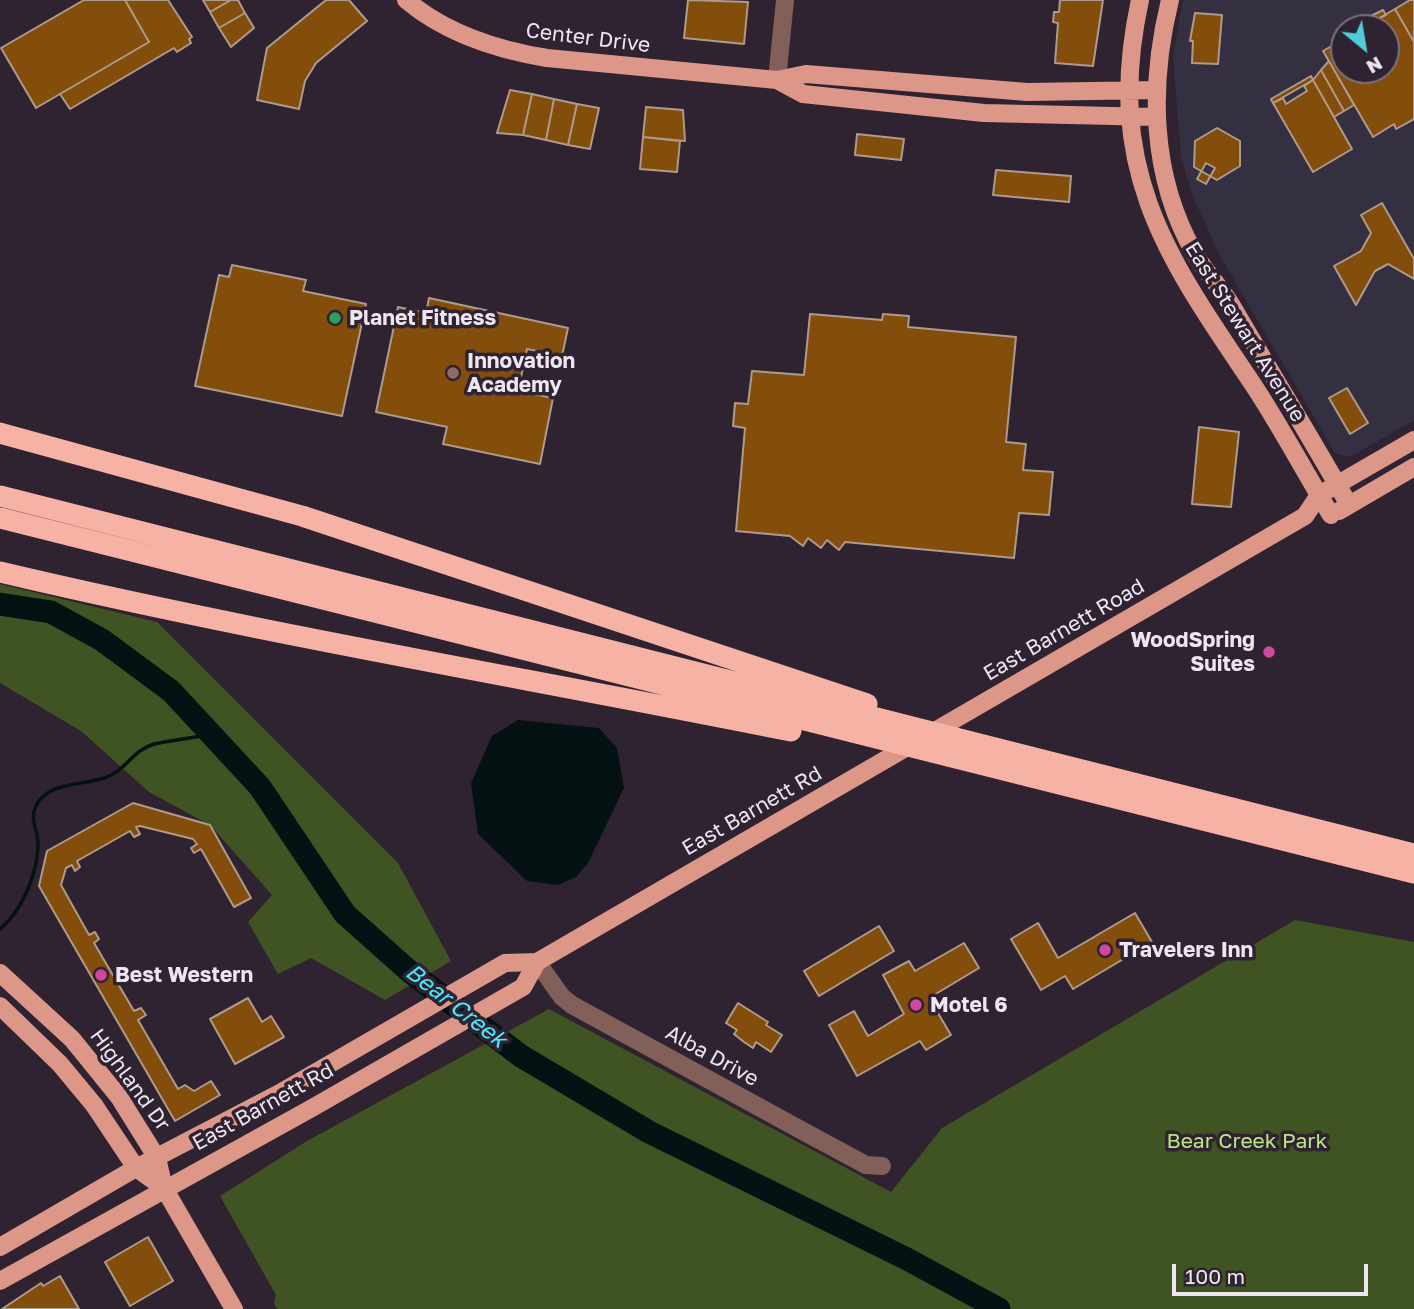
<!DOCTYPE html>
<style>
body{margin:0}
#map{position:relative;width:1414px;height:1309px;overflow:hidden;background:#2f2332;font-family:"Golos Text",sans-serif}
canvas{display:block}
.north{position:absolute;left:1330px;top:14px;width:70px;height:70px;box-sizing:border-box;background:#2f2332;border:2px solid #7b717e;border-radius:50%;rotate:150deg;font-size:19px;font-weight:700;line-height:28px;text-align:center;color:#ede5ef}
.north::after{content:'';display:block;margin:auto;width:24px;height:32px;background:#52cbd9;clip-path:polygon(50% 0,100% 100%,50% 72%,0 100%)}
.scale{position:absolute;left:1172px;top:1264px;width:196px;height:32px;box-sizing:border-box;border:4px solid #ede5ef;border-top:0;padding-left:9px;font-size:21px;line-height:24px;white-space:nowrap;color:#ede5ef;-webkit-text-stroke:5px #2f2332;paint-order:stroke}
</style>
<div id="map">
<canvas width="1414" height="1309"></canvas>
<div class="north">N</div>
<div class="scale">100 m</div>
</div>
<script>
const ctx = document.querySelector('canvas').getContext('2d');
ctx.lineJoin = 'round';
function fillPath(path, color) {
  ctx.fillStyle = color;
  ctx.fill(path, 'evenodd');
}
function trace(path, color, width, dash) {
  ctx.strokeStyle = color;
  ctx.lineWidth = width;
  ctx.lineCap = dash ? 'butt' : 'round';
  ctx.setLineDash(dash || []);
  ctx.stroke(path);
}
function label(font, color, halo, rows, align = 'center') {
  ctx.font = font + ' "Golos Text",sans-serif';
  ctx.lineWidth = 7;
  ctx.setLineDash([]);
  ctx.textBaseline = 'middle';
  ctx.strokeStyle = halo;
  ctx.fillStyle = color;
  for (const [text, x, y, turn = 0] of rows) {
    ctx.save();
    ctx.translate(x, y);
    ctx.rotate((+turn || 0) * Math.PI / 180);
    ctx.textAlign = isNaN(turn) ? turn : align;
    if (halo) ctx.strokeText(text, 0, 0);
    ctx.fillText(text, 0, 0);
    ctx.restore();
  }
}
fillPath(new Path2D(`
 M1183 0H1414V420L1350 457 1335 453 1219 254 1191 192 1181 156 1173 56ZM1344 28H1386V70H1344Z`), '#353041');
fillPath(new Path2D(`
 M0 584 157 622 398 863 451 961 385 1000 311 958 278 974 248 922 272 895 210 825 149 792 81 731 0 683Z
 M1295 920 1414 942V1309H277L274 1303 276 1295 220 1196 307 1141 549 1009 891 1192 942 1128Z`), '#3f5422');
fillPath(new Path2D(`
 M518 720 599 728 617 748 624 788 588 863 576 877 558 885 527 881 478 834 471 783 492 736Z`), '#051214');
trace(new Path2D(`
 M0 929C23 910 38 872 38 843 38 830 29 819 36 806 48 781 84 786 107 777 126 770 133 750 154 744 173 740 193 738 212 734
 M996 1309 998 1308`), '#051214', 3.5);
trace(new Path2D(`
 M0 604 51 612 102 640 171 691 260 787 345 914 409 971 521 1056 649 1132 907 1259 999 1309`), '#051214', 23);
const building = new Path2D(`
 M84 0H125L149 42 36 108 1 48Z
 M125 0H168L192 37 189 39 191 43 177 52 174 48 70 109 60 94 149 42Z
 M203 0H231L210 12Z
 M231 0H238L245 13 219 28 210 12Z
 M326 0H349L367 21 316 63 305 81 299 109 257 100 267 48Z
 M688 0 748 2 744 44 684 38Z
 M1060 0H1103L1093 66 1055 63 1058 23 1053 22 1054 12H1059Z
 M1410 0H1414V42L1395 9Z
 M1395 9 1414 42V119L1396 129 1394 124 1373 137 1323 51 1344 39V70H1386V28H1362Z
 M1383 10 1386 15 1368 25 1369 28H1347Z
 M245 13 254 28 231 47 219 28Z
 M1195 13 1222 15 1218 64 1192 63 1193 41H1190Z
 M1329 61 1354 105 1344 111 1321 70Z
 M1321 70 1344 111 1334 117 1313 80Z
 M1311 76 1313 80 1304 86 1307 91 1286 104 1283 98 1273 103 1271 99Z
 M1313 80 1352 149 1313 172 1273 103Z
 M510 90 532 94 523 135 497 133Z
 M532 94 554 99 546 140 523 135Z
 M554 99 577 104 568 145 546 140Z
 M577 104 599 108 590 149 568 145Z
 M646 107 683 110 685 141 643 137Z
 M1217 128 1240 141V166L1217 180 1194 167 1195 141Z
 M857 134 904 139 901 160 855 155Z
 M643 137 680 141 677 172 640 169Z
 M1206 163 1215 168 1206 184 1197 179Z
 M996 170 1071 176 1069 202 993 195Z
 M1382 203 1414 259V279L1388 264 1375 271 1356 305 1334 266 1361 251 1371 233 1361 215Z
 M232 265 306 280 303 291 366 304 342 416 195 386 219 275 229 277Z
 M429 298 568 328 562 356 527 349 518 391 553 398 540 464 443 444 447 427 376 412 398 307 426 313Z
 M810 314 882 320 883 314 909 316 908 327 1016 337 1006 442 1026 444 1023 470 1053 472 1049 515 1019 513 1014 558 845 542 839 550 827 540 821 548 808 538 803 546 790 536 736 531 745 428 733 426 735 403 748 404 752 371 804 375Z
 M1347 388 1368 423 1350 434 1329 398Z
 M1199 427 1239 432 1231 507 1192 504Z
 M133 803 210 825 251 898 234 907 201 849 194 853 191 848 197 844 193 839 140 826 136 827 140 834 134 837 130 831 77 861 80 867 75 871 72 865 66 868 61 885 89 935 95 932 99 939 94 943 134 1011 141 1008 146 1015 138 1020 178 1089 185 1085 194 1091 211 1081 220 1095 175 1121 39 886 47 851Z
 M1135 913 1152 942 1073 989 1065 976 1041 990 1011 939 1038 923 1058 958Z
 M879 926 894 951 819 996 804 971Z
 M964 943 979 968 929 998 951 1035 926 1050 920 1041 857 1076 829 1025 854 1011 868 1036 904 1014 883 975 909 961 915 971Z
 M248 998 262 1022 271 1016 284 1037 235 1064 210 1019Z
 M738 1003 768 1022 766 1025 782 1035 771 1052 756 1042 753 1048 744 1042 734 1034 737 1030 726 1023Z
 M148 1237 173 1281 130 1306 105 1262Z
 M60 1276 79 1309H2L41 1283 43 1286Z`);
fillPath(building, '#834d0b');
trace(building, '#ae9b8b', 2);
trace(new Path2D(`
 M777 80 785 0
 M537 962 562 997 572 1005 812 1136 866 1165 882 1166`), '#826059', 18);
trace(new Path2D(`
 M406 0C445 33 497 50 547 58L777 80 806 74 1027 92 1156 90
 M1140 0C1104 166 1163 252 1252 383 1280 425 1304 471 1331 515
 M1170 0C1149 85 1150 176 1195 254 1206 273 1221 288 1232 306 1271 373 1311 438 1349 505
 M777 80 803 94 984 113 1156 117
 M1339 511 1414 467
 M0 973 72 1039 119 1097 157 1158 164 1188 234 1309
 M0 1006 60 1064 94 1105 136 1168 164 1188
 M0 1247 136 1168 278 1094 505 963 537 962 1305 516 1319 495 1414 440
 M0 1281 312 1108 523 987 537 962`), '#dd9789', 18);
trace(new Path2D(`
 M0 433 302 516 867 704
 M0 496 1414 854
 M0 518 1414 873
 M0 572C262 634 527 678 791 731`), '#f6b2a4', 21);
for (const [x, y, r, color] of [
 [335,318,7,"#2e9e5b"],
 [453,373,7,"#8d6e63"],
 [1269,652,7,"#d1479c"],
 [1105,950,7,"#d1479c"],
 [101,975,7,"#d1479c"],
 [916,1005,7,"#d1479c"]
]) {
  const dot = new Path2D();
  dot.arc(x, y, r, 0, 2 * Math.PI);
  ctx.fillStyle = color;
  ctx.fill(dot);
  trace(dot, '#2f2332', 2.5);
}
label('21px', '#ede5ef', '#2f2332', [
 ["Center Drive",588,38,7],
 ["East Stewart Avenue",1245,332,58],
 ["East Barnett Road",1064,630,-30],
 ["East Barnett Rd",752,811,-30],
 ["Alba Drive",712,1056,29],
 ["Highland Dr",130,1080,54],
 ["East Barnett Rd",263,1107,-29]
]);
label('bold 21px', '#ede5ef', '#2f2332', [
 ["Planet Fitness",349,318],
 ["Innovation",467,361],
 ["Academy",467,385],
 ["WoodSpring",1255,640,"right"],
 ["Suites",1255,664,"right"],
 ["Travelers Inn",1119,950],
 ["Best Western",115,975],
 ["Motel 6",930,1005]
], 'left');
label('21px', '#bce684', '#2f2332', [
 ["Bear Creek Park",1247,1141]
]);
label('italic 23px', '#44eafa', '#2f2332', [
 ["Bear Creek",456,1006,38]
]);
</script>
